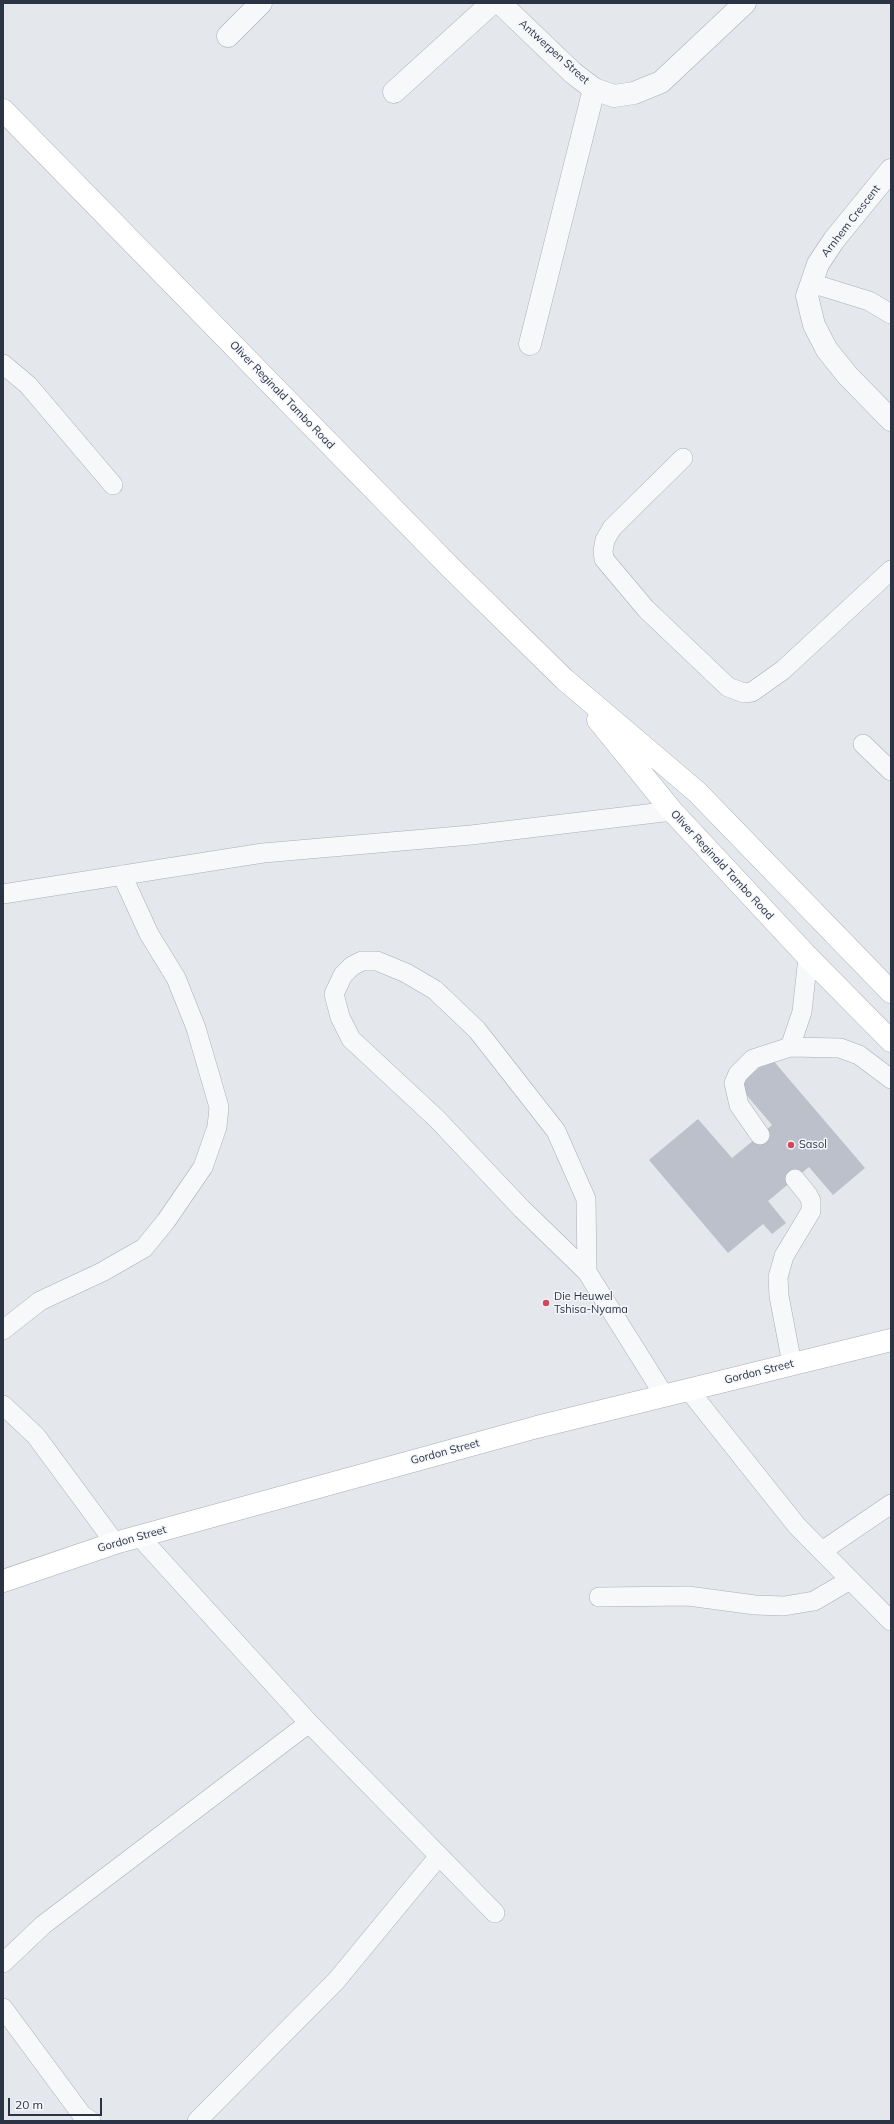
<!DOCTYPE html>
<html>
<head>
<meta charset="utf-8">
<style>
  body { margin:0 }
  #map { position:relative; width:894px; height:2124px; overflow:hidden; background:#e4e7ec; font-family:Mulish,sans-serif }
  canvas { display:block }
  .frame { position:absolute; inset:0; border:4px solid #2b3445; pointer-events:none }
  .scale { position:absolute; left:8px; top:2098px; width:94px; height:18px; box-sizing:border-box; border:2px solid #2b3445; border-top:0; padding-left:5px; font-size:12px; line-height:14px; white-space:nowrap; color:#2b3445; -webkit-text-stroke:3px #f4f6f9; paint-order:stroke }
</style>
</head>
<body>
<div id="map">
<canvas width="894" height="2124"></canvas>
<div class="frame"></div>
<div class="scale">20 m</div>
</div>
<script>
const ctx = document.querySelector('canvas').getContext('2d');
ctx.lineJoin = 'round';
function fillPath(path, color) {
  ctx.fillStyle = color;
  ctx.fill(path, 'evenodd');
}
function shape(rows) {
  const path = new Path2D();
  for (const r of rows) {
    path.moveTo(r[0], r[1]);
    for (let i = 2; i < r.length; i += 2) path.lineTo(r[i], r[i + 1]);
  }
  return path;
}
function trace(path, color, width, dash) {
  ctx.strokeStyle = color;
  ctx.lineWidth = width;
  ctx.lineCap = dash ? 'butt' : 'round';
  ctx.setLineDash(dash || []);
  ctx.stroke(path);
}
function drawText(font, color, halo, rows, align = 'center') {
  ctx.font = font + ' Mulish,sans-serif';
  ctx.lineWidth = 3;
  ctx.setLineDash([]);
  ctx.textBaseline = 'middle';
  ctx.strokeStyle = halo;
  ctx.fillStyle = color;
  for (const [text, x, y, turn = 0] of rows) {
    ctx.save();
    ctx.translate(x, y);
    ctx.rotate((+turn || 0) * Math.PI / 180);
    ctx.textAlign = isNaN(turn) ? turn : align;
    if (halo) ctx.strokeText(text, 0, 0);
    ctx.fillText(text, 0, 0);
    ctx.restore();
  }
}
const building = shape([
  [771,1058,865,1168,833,1195,809,1167,768,1201,786,1223,772,1234,763,1224,728,1253,649,1160,698,1119,732,1158,760,1135,772,1125,738,1085]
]);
const lane = shape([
  [811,283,869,301,891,314],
  [3,364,28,385,113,485],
  [683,458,612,528,605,540,603,551,604,559,646,609,728,687,744,693,752,692,783,670,891,570],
  [863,744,891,771],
  [3,894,263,853,471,835,672,811],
  [790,1047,802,1012,808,957],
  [760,1135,739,1105,734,1083,738,1074,753,1059,790,1047,840,1048,859,1055,891,1079],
  [587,1272,586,1199,556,1131,477,1030,435,990,406,973,377,961,362,961,352,966,343,975,334,994,340,1017,351,1039,437,1119,522,1209,587,1272,664,1395],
  [3,1330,40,1301,102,1272,144,1248,166,1221,203,1167,217,1127,219,1107,196,1028,176,978,149,934,122,875],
  [792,1364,779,1296,778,1277,784,1256,811,1211,811,1201,808,1195,795,1179],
  [688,1389,797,1526,891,1621],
  [3,1405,36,1436,115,1543],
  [139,1536,309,1723,495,1913],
  [822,1551,891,1504],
  [599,1597,688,1596,755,1605,784,1606,814,1601,850,1580],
  [3,1963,43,1925,309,1723],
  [3,2008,82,2115,91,2121],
  [197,2121,336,1981,439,1856]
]);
const street = shape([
  [500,3,573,73,594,89,614,96,634,93,661,82,745,3],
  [228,36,261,3],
  [394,92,492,3],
  [891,170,834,240,818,264,807,296,814,325,827,350,848,376,891,420],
  [530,344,594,89]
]);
const secondary = shape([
  [3,110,451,568,564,679,697,792,891,992],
  [598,720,672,811,808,957,891,1041],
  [3,1581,115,1543,537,1427,891,1340]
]);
const markers = [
  [791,1145,4,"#d1495b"],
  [546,1303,4,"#d1495b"]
];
const streetNames = [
  ["Antwerpen Street",554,52,42],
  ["Arnhem Crescent",851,221,-52],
  ["Oliver Reginald Tambo Road",282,395,46],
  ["Oliver Reginald Tambo Road",722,865,47],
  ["Gordon Street",759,1372,-14],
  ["Gordon Street",445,1452,-15],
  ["Gordon Street",132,1539,-16]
];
const poiNames = [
  ["Sasol",799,1145],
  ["Die Heuwel",554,1297],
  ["Tshisa-Nyama",554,1310]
];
fillPath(building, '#bbc0ca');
trace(lane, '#a9aeb7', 20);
trace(street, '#a9aeb7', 23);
trace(secondary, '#a9aeb7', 23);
trace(lane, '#f7f8fa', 19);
trace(street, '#f7f8fa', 22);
trace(secondary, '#fff', 22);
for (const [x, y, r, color] of markers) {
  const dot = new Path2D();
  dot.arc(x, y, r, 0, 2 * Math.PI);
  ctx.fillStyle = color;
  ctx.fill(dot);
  trace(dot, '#f4f6f9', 1.5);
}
drawText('11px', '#2b3445', '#f4f6f9', streetNames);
drawText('11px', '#2b3445', '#f4f6f9', poiNames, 'left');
</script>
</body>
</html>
